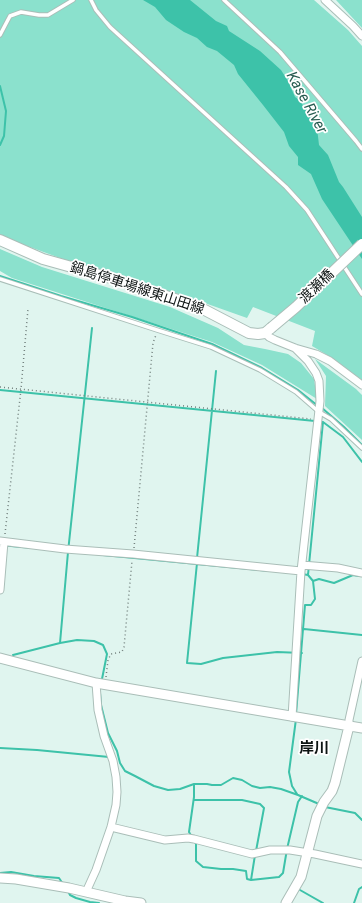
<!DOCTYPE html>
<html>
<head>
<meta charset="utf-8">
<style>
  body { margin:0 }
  canvas { display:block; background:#e0f5ef }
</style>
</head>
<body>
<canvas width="362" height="903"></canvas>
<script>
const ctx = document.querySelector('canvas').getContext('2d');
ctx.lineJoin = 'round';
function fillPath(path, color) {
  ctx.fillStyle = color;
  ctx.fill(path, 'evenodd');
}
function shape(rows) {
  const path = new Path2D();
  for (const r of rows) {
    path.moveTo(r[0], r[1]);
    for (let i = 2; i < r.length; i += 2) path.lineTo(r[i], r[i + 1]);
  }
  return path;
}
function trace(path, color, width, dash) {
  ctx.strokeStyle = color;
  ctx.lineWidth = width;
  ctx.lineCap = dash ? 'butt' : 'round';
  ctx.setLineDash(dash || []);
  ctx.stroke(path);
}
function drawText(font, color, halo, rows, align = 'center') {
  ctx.font = font + ' Roboto,"Noto Sans JP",sans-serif';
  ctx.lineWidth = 3.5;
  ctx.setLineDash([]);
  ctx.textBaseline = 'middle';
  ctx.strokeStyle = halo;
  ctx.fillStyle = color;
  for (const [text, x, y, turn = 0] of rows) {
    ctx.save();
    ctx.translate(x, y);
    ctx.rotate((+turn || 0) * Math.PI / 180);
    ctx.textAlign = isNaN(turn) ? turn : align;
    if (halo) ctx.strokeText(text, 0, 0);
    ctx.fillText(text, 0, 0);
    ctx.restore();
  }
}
const green = shape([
  [0,0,314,0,348,30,362,46,362,380,334,359,312,346,315,331,253,307,247,318,185,296,60,258,8,239,0,234],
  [336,0,362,0,362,28],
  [0,249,42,267,170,307,218,328,244,345,265,349,288,354,301,363,314,379,317,399,262,365,212,342,12,278,0,271],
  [315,359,356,389,362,395,362,440,325,406,326,376]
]);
const water = shape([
  [143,0,190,0,216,21,227,26,229,31,260,51,281,70,288,81,295,97,301,101,303,106,317,128,319,145,328,155,339,182,343,187,362,217,362,259,322,199,311,174,298,165,298,157,289,146,284,132,263,105,238,74,234,65,217,51,207,47,197,38,184,32,166,20,155,7]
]);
const stream = shape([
  [0,86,6,111,4,136,0,145],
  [0,276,61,296,132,317,212,344,262,368,298,390,318,406],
  [0,390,315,421],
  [322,408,344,427,362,445],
  [323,422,343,437,362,462],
  [0,545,33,548],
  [103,555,270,571],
  [197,558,216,371],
  [197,563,187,663,201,664,223,658,277,652,302,653],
  [302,574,308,575,313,581,319,579,334,583,353,575,359,576],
  [308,575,323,422,320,422],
  [304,629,362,635],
  [60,643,68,552,92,328],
  [13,655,60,643,77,640,94,641,103,645,107,654,102,679],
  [100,693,101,705,108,733,117,751,120,763,125,771,135,776,154,786,168,790,180,789,194,784,207,784,212,785,221,785,233,778,242,780,252,786,260,788,270,787,281,789,298,795,319,804],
  [296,714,305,605,311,605,315,599,313,581],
  [296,719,289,772,292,786,297,794],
  [0,748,37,750,109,757],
  [194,800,242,800,260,804,264,808,256,851],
  [325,807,355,813,362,820],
  [192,837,189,832,194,797,194,785],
  [195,842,196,844,196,861,203,867,221,869,233,869,246,871,247,879,251,880,279,877,283,873,287,849,298,802,302,796],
  [0,873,11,872,34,876,59,878,63,884],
  [251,880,255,855],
  [300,890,323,903],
  [68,891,70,895,76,898,90,902,99,903],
  [354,903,359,889,362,887]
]);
const path = shape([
  [0,387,311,419],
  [5,534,21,389,28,309],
  [134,548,153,343,156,335],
  [106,677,108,660,111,654,122,652,124,647,132,561]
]);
const service = shape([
  [91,0,96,10,110,27,286,187,307,210,362,294],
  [224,0,280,52,356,141,362,149],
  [0,35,10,16,21,12,39,15,48,15,73,0],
  [0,279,157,330,211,347,260,370,296,392,319,412,331,419,362,448]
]);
const minor = shape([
  [325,0,353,26,362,36],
  [265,333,269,337,275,340,295,348,316,354,330,361,362,385],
  [0,541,65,549,133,554,301,571],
  [302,565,338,568,362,573],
  [0,590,4,542],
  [292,717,301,571,320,401,319,381,316,373,308,361,295,348],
  [349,726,349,720,362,661],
  [111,827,165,840,188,838,194,839,252,854,270,850,290,850,315,854,362,864],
  [86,892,96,870,111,827,116,805,117,792,116,777,113,761,104,736,98,710,96,683]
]);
const tertiary = shape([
  [0,658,96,683,362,728],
  [0,878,16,879,69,888,125,901,141,903],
  [286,903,301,877,317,816,324,802,332,791,335,783,349,726]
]);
const secondary = shape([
  [0,240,43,259,118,280,199,307,249,333,258,334,265,333,271,328]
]);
const secondaryBridge = shape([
  [271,328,296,307,362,244]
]);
const streetNames = [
  ["渡瀬橋",317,287,-44],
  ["鍋島停車場線東山田線",137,289,18]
];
const waterNames = [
  ["Kase River",306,103,61]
];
const neighbourhoodNames = [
  ["岸川",314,749]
];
fillPath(green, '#8be1cd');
fillPath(water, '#3dc2a9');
trace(stream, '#3dc2a9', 2);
trace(service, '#aabeb8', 5.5);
trace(minor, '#aabeb8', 9);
trace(tertiary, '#aabeb8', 11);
trace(secondary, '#aabeb8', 12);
trace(path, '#73817e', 1.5, [1, 3]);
trace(service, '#fff', 3.5);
trace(minor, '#fff', 7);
trace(tertiary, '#fff', 9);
trace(secondary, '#fff', 10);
trace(secondaryBridge, '#aabeb8', 12, []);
trace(secondaryBridge, '#fff', 10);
drawText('14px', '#0d1413', '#fff', streetNames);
drawText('italic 15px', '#275c51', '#fff', waterNames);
drawText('bold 15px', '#0d1413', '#fff', neighbourhoodNames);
</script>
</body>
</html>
